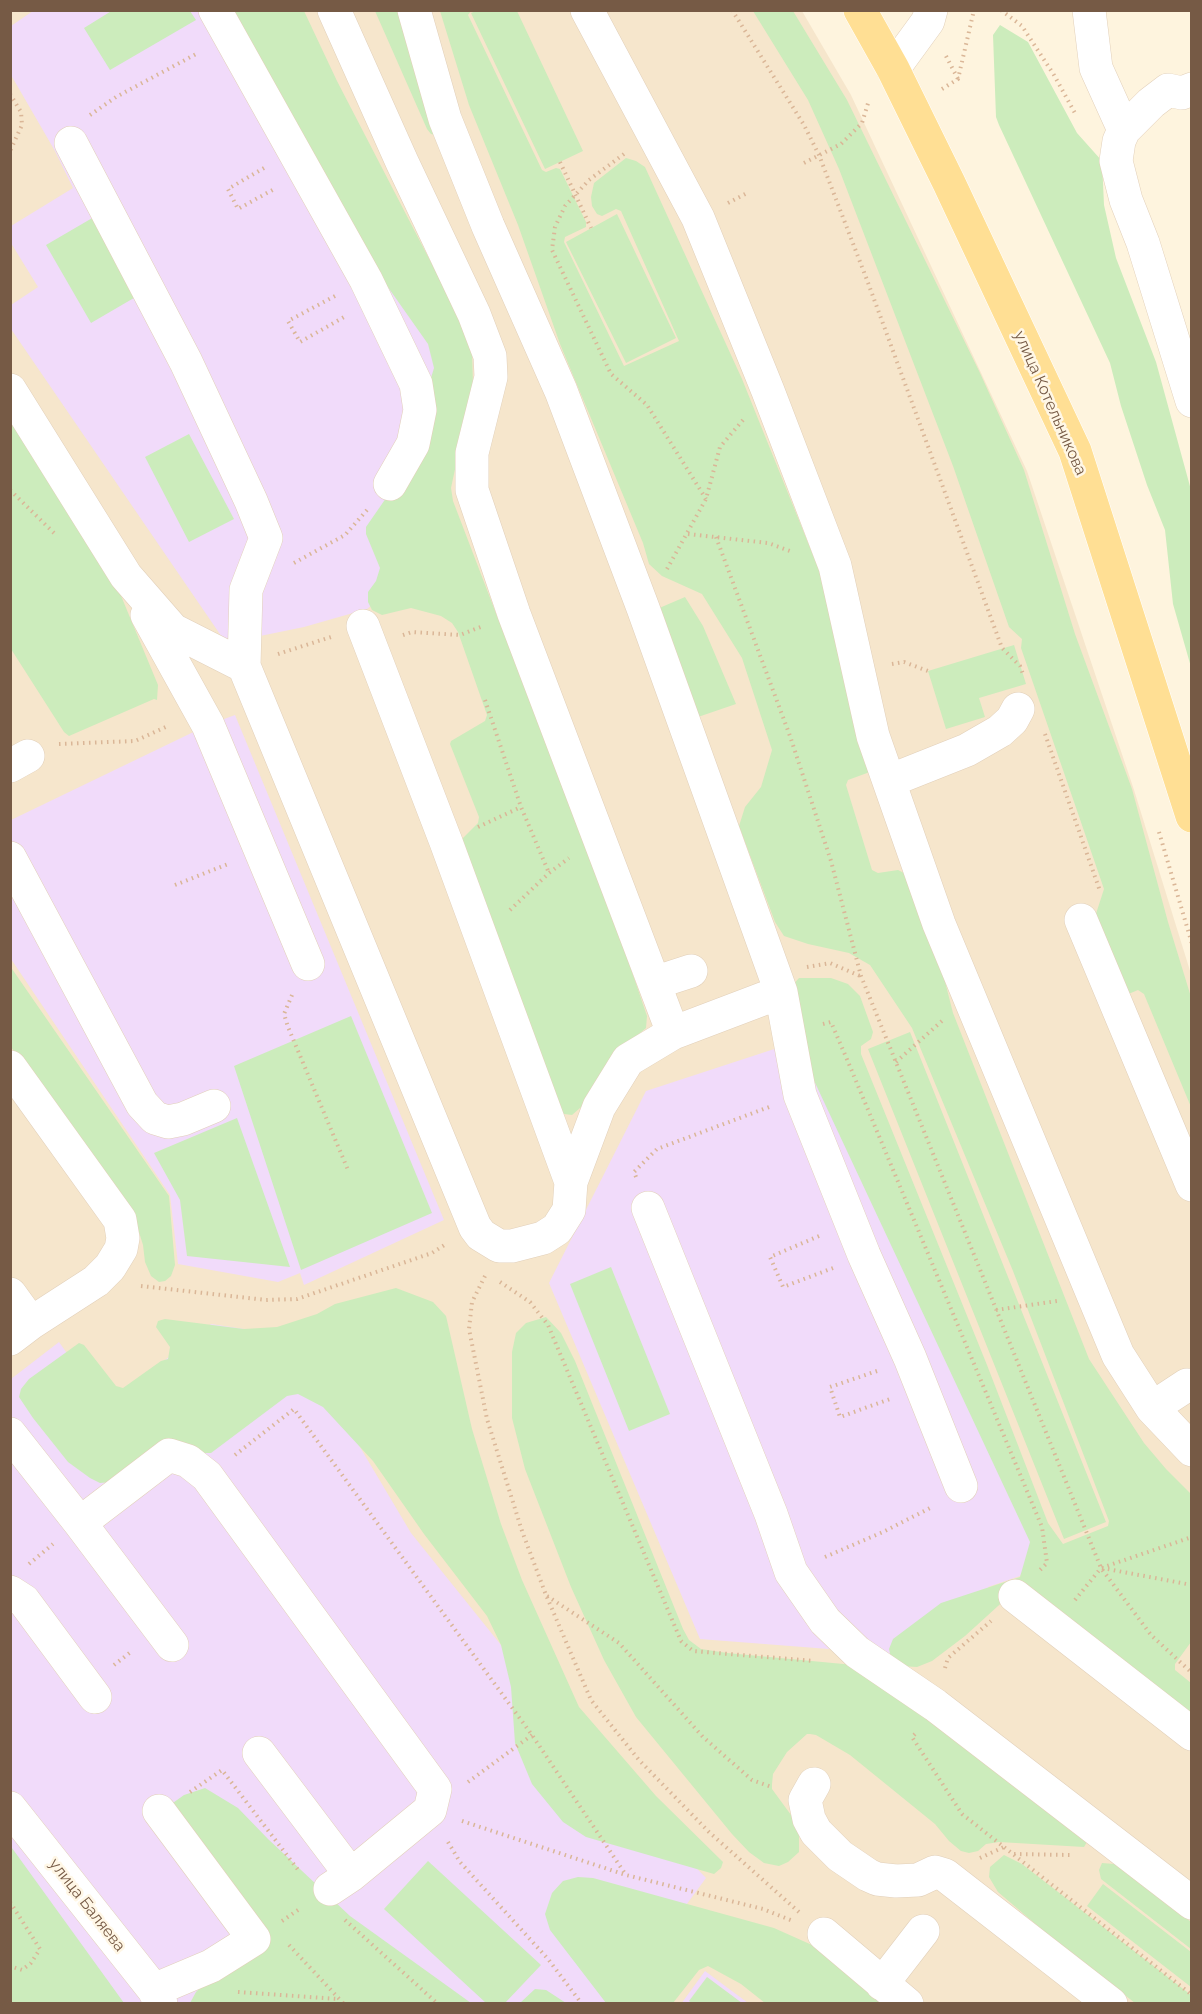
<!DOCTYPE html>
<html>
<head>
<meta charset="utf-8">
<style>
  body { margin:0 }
  #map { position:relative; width:1202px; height:2014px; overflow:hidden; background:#fef4de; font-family:Raleway,sans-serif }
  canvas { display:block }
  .frame { position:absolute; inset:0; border:12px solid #765a45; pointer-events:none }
</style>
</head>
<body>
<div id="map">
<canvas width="1202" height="2014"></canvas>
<div class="frame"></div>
</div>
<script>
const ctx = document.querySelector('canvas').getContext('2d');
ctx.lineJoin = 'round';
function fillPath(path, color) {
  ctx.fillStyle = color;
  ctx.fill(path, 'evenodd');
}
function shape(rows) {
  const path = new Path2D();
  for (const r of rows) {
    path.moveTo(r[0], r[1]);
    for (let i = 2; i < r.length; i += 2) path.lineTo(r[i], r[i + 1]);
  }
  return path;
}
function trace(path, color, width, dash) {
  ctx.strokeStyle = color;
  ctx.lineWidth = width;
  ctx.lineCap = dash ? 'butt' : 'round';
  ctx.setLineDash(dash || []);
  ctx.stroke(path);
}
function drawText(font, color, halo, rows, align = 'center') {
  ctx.font = font + ' Raleway,sans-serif';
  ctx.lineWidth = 5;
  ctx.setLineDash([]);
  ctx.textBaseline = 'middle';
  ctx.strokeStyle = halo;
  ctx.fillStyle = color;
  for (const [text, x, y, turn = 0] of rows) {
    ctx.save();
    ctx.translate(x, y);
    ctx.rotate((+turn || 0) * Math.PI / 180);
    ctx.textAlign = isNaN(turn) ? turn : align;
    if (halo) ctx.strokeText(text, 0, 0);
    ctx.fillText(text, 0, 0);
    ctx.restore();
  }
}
const residential = shape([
  [11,11,802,11,851,95,1027,471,1134,790,1191,974,1191,2003,11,2004]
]);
const education = shape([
  [33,11,303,11,454,330,404,579,367,609,304,627,226,643,11,329,11,305,38,287,11,243,11,226,73,188,55,151,11,75,11,26],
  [235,715,444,1220,304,1285,300,1273,278,1282,178,1264,170,1195,11,959,11,820,208,725],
  [814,1036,1038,1544,1020,1576,988,1587,993,1607,919,1656,700,1639,549,1283,646,1091],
  [211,1324,264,1332,348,1427,411,1533,599,1767,706,1878,614,2003,11,2004,11,1379,59,1342,105,1407],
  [705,1971,748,2003,681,2004]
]);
const green = shape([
  [113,10,190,11,196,20,110,70,84,28],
  [227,11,304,11,337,81,467,332,472,350,473,385,451,488,453,501,497,616,587,840,647,1016,646,1028,615,1054,588,1101,572,1115,564,1114,551,1097,462,839,478,823,479,817,450,744,451,741,485,721,487,715,458,632,452,623,441,616,411,608,382,615,372,610,368,602,368,592,376,581,380,568,366,534,366,527,393,488,427,391,434,368,428,344,359,246],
  [375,11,404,11,435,135,431,134,427,129],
  [440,11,471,11,468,15,542,170,546,172,556,168,560,169,586,222,586,227,565,237,564,242,624,366,679,341,621,211,616,209,602,216,597,214,592,206,591,197,594,183,626,158,636,161,645,167,742,379,819,570,878,769,848,780,846,785,872,870,878,873,898,870,908,875,935,942,953,1013,1089,1359,1144,1443,1166,1469,1191,1494,1191,1642,1175,1664,1175,1670,1191,1683,1191,1722,1009,1596,965,1636,932,1661,917,1667,900,1666,891,1658,889,1649,893,1639,941,1603,1020,1577,1030,1542,810,1072,792,986,799,978,831,978,848,984,860,996,873,1032,871,1039,861,1046,861,1054,987,1365,1048,1523,1063,1544,1108,1526,1109,1521,1013,1271,912,1028,870,965,849,953,808,944,784,936,775,922,739,826,745,807,761,787,772,750,742,658,702,594,662,576,649,564,643,543,560,344,518,225,469,105],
  [476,11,517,11,583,151,545,169,471,13],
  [753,11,793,11,847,100,980,373,1024,470,1075,634,1132,789,1168,922,1191,997,1191,1107,1144,994,1138,990,1126,995,1093,923,1104,889,1021,648,1022,639,1009,627,953,466,839,169,808,100],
  [1000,25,1028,42,1077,133,1102,161,1104,205,1116,258,1156,362,1191,490,1191,667,1173,604,1165,530,1147,485,1121,406,1110,363,999,125,996,117,993,35],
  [617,214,676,338,626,363,566,242],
  [94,217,139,295,91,323,46,245],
  [10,409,112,574,158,685,157,700,154,699,69,736,64,732,11,649],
  [189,434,234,519,189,542,145,457],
  [685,597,703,626,736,704,698,717,657,609],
  [1014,645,1026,684,979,698,985,717,946,729,928,671],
  [10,966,169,1196,175,1265,171,1276,165,1281,159,1282,151,1276,145,1262,143,1245,138,1229,11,1047],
  [351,1016,432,1213,301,1270,234,1066],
  [910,1032,1106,1522,1064,1539,868,1049],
  [237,1118,290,1267,187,1256,180,1200,154,1153],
  [611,1267,670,1414,629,1431,570,1284],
  [396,1288,433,1302,446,1316,472,1429,501,1524,522,1580,579,1707,656,1796,723,1862,721,1868,714,1874,586,1837,563,1822,532,1784,515,1743,511,1687,501,1645,487,1616,424,1534,373,1461,323,1407,298,1394,287,1396,211,1453,203,1453,111,1482,100,1483,90,1478,68,1462,33,1418,19,1397,21,1389,29,1379,79,1343,84,1345,116,1386,123,1388,161,1361,168,1359,170,1347,156,1327,158,1321,165,1319,244,1329,277,1327,317,1314,335,1304],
  [546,1317,561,1333,575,1361,683,1629,689,1640,701,1649,727,1653,854,1665,925,1713,1087,1842,1084,1847,999,1842,986,1844,978,1851,969,1853,961,1851,949,1841,935,1824,850,1755,816,1735,810,1734,807,1734,787,1752,773,1774,772,1784,772,1789,791,1815,799,1835,799,1852,788,1862,779,1866,764,1863,749,1852,732,1834,636,1717,604,1660,571,1587,525,1469,512,1418,512,1352,516,1333,526,1323],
  [205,1788,238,1808,268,1839,350,1916,471,2003,190,2003,196,1992,214,1974,255,1950,170,1805,184,1795],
  [11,1847,12,1848,124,2003,11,2003],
  [1004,1855,1022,1864,1191,1995,1191,2003,1135,2003,1059,1944,998,1892,989,1877,990,1867],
  [428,1861,541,1965,505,2003,486,2003,384,1909],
  [1102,1863,1114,1864,1125,1870,1191,1922,1191,1949,1101,1879,1099,1870],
  [578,1877,593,1878,774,1928,812,1945,884,2003,765,2003,741,1984,708,1966,699,1970,673,2003,606,2003,550,1930,545,1914,552,1893,563,1881],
  [1103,1884,1191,1952,1191,1987,1087,1906],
  [707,1977,742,2003,692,2003,689,2001],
  [535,1989,546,1990,566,2003,520,2003]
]);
const path = shape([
  [732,10,804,125,819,155,867,280,1002,648,1020,666,1023,674],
  [1001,10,1022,26,1054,75,1076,115],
  [10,11,12,10],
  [946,56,958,79],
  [942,89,958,79,974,10],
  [10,94,21,112,22,125,10,151],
  [90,115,116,97,198,53],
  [624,154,589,180,565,206,555,227,552,250,611,374,647,405,706,499],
  [560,162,591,228],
  [804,163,841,144,862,123,869,100],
  [264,168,228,189,238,209,276,188],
  [728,203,747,193],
  [335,296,288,321,300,342,346,316],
  [10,490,55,534],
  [688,534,768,543,790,551],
  [716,537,790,736,831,861,861,976,1101,1568,1151,1635,1192,1673],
  [294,563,345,535,367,510],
  [667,569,706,499,720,447,743,420],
  [403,635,412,632,460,635,483,626],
  [278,654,331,637],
  [892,664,904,662,928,671],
  [485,700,521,807,549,873],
  [1045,734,1100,891],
  [59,744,135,741,168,726],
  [478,827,521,807],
  [1159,832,1192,944],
  [175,885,228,864],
  [510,910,549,873,569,858],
  [807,967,830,963,860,976],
  [292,995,284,1014,288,1027,348,1170],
  [823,1024,831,1022,846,1057,1042,1527,1047,1563,1040,1570],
  [896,1062,942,1021],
  [636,1177,634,1172,657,1149,769,1107],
  [819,1236,770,1257,783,1287,833,1268],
  [485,1276,472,1302,469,1329,487,1419,522,1531,546,1595,591,1700,639,1760,709,1832,799,1912],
  [500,1282,530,1302,548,1325,681,1641,693,1651,814,1661],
  [141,1286,266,1300,297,1299,432,1253,446,1244],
  [996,1310,1057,1301],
  [877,1371,830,1387,840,1417,890,1399],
  [235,1455,294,1409,532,1735,626,1875],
  [825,1557,883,1532,932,1507],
  [29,1564,53,1544],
  [1102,1568,1192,1585],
  [547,1596,619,1643,703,1737,752,1780,772,1787],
  [1075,1600,1101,1568,1192,1537],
  [114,1665,132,1651],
  [945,1668,948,1658,991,1621],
  [915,1734,912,1737,962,1814,1192,1995],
  [468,1782,532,1735],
  [190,1792,222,1770,299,1871],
  [462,1821,626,1875,763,1909,793,1921],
  [448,1842,460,1862,548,1959,582,2004],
  [1014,1854,1070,1855],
  [980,1858,1004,1847],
  [10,1902,40,1949,31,1963,22,1970,10,1966],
  [345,1920,438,2004],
  [282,1921,301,1908],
  [289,1945,344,2004],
  [238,1992,338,1999]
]);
const minor = shape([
  [215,10,366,280,416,384,420,410,413,444,390,484],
  [334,10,402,162,474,314,490,356,491,377,472,453,472,490,514,614,673,1033],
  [414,10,445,119,488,226,561,391,643,608,781,992],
  [587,10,698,218,768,391,835,566,873,736,939,924,1118,1355,1152,1408,1192,1450],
  [1089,10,1096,68,1124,130],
  [893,69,928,21,931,10],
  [1192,89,1182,93,1168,90,1151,103,1124,130,1119,141,1116,161,1126,200,1143,243,1192,401],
  [71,143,186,362,251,501,266,538,246,590,244,666],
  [10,390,126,576,173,630,244,666,475,1227,481,1235,499,1246,512,1246,543,1238,557,1229,569,1210,571,1182,599,1107,628,1060,673,1033,781,992,800,1095,864,1255,910,1358,961,1486],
  [147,615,208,725,308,964],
  [363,626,446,842,571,1182],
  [10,766,28,756],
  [889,781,967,750,1000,731,1012,720,1018,709],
  [10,858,142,1104,155,1118,168,1122,183,1119,214,1106],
  [1081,920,1192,1185],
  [654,983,691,971],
  [10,1067,120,1220,123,1238,121,1249,110,1267,96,1281,31,1323,10,1339],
  [648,1208,771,1514,791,1572,825,1621,857,1652,935,1705,1192,1903],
  [10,1294,31,1323],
  [1152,1408,1187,1385],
  [10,1434,80,1523,169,1455,188,1461,207,1476,435,1789,430,1810,351,1875,330,1889],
  [80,1523,172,1645],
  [10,1592,24,1601,95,1697],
  [1015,1596,1192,1734],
  [259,1753,351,1875],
  [814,1784,805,1800,809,1819,816,1832,840,1856,868,1875,877,1879,896,1881,918,1880,935,1872,945,1875,1111,2004],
  [10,1808,154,1990,161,2004],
  [824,1934,907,2004],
  [882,1984,923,1931],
  [154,1990,211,1966,254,1939,159,1811]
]);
const major = shape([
  [860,10,893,69,949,183,1075,451,1192,816]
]);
const streetNames = [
  ["улица Котельникова",1050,403,66],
  ["улица Баляева",87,1905,52]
];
fillPath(residential, '#f6e6cc');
fillPath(education, '#f1dbfa');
fillPath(green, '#ccecbc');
trace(minor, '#e2d0ba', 34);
trace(major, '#fff', 34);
trace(path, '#dab697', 4, [1.5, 4.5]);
trace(minor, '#fff', 33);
trace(major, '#ffdf94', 33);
drawText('16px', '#765a45', '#fff7e6', streetNames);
</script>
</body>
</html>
